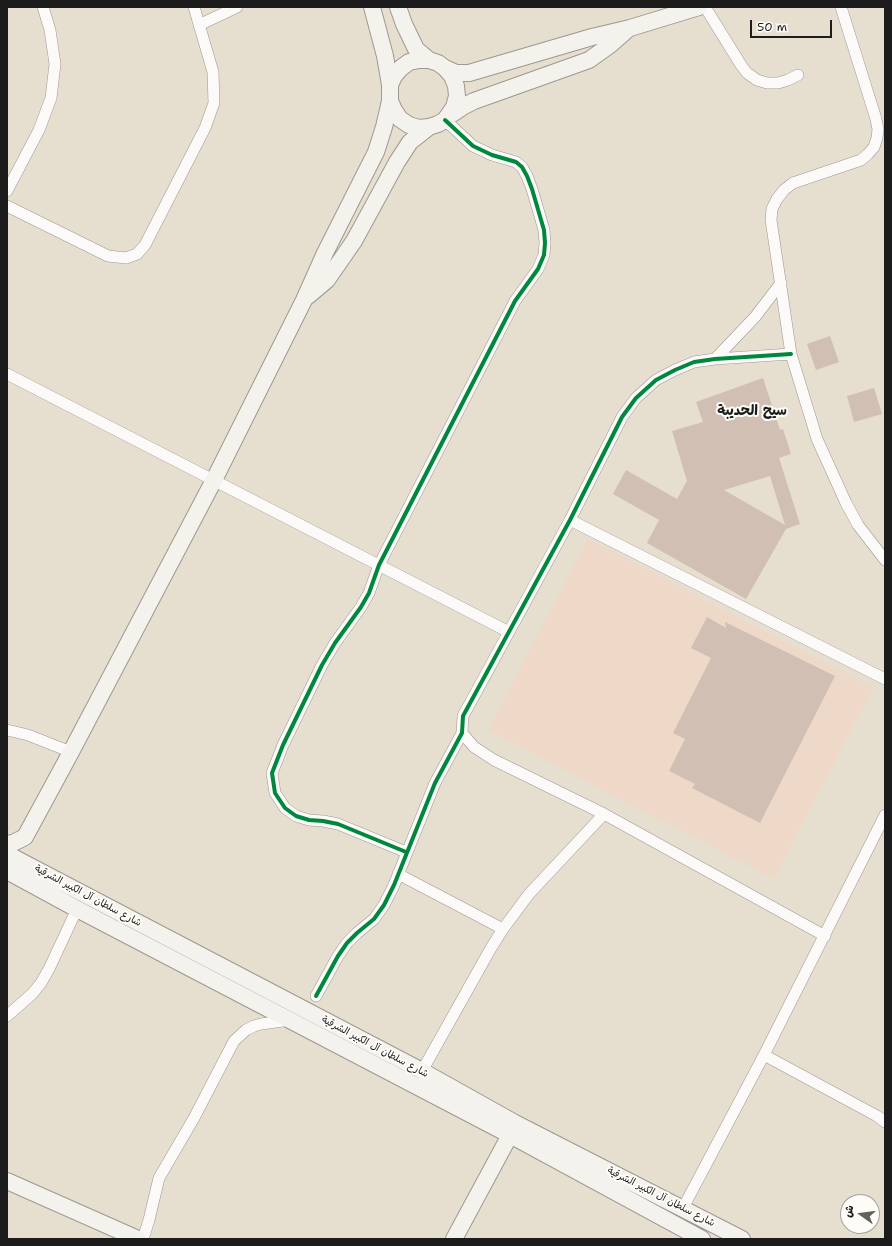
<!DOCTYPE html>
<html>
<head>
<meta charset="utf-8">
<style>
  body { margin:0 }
  #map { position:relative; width:892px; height:1246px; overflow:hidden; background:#e6decf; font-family:"Shantell Sans","Playpen Sans Arabic",sans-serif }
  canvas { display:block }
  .frame { position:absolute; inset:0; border:8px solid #1c1c1c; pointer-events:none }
  .north { position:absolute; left:840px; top:1194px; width:40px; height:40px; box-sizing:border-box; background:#fdfcf7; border:1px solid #a3a29f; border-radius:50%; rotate:284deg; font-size:11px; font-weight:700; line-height:16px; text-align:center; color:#1c1c1c }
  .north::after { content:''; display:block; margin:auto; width:14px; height:18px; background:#63605b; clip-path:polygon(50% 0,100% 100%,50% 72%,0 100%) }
  .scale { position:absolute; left:750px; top:20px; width:82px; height:18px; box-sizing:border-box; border:2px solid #1c1c1c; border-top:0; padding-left:5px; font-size:12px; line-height:14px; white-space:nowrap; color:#1c1c1c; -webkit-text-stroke:3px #fdfcf7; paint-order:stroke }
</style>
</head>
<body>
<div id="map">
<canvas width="892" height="1246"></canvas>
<div class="frame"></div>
<div class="north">ش</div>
<div class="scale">50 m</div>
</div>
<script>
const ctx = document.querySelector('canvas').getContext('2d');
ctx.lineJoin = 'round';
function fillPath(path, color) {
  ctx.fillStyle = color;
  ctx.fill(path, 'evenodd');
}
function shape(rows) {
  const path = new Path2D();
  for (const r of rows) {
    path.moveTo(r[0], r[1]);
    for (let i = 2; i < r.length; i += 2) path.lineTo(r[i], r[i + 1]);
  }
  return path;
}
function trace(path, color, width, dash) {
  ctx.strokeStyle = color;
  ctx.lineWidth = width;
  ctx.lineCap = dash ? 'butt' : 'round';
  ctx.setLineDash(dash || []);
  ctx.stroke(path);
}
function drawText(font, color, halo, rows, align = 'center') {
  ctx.font = font + ' "Shantell Sans","Playpen Sans Arabic",sans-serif';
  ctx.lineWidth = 4;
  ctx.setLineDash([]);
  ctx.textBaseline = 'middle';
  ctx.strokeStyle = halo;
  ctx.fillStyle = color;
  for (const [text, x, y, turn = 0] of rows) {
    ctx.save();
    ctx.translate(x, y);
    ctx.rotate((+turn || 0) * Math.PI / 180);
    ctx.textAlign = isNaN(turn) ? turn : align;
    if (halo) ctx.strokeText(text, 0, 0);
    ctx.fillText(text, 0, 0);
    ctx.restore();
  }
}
const built = shape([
  [588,539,873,688,774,879,488,730]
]);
const building = shape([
  [830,336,839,362,816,370,807,344],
  [763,378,780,430,783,429,791,454,779,458,800,524,786,529,746,599,647,543,659,520,613,494,626,470,677,499,687,481,672,431,703,422,696,402],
  [770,476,785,525,724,490],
  [874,388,882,414,854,422,847,396],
  [707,617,726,628,725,622,835,676,760,823,692,788,695,784,669,771,685,739,673,733,711,658,691,648]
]);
const street = shape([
  [705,7,741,65,747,73,757,80,767,83,778,83,788,80,798,75],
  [841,7,876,119,878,129,877,138,874,147,868,154,861,160,793,183,784,190,777,199,772,209,771,220,791,354,817,439,846,503,858,525,885,560],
  [199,25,237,7],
  [7,191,39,130,51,98,55,64,50,30,43,7],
  [7,206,108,256,126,258,137,254,145,245,205,128,214,103,213,72,194,7],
  [715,359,755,317,781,283],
  [7,374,509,632],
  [570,520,885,679],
  [7,730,28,735,71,752],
  [462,733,474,747,494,760,604,814,825,936],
  [406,852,338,824,323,821,309,820,296,816,285,808,275,793,272,773,283,745,322,665,335,643,361,607,369,593,379,565,515,301,538,269,544,255,545,243,544,230,532,189,527,176,522,167,516,162,492,155,473,146,445,120],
  [398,874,503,929],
  [316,996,338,956,347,943,357,933,374,919,384,905,394,885,435,783,462,733,463,716,570,520,622,417,636,398,656,380,675,370,694,362,715,359,791,354],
  [7,1016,32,994,41,983,49,969,77,909],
  [764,1055,877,1116,885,1122],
  [422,1071,491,948,503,929,529,894,604,814],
  [683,1208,764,1055,885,815],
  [143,1239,149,1220,159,1178,194,1118,234,1041,246,1030,254,1026,261,1024,290,1020]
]);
const secondary = shape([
  [372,7,385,56,390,85],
  [398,7,404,24,416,49,429,60],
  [445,68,456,73,469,73,592,37,630,28,699,7],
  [449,116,464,106,474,101,589,60,610,45,627,30],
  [308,296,327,280,354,241,397,162,410,142,429,127,438,124,445,120,454,107,457,96,456,86,452,76,445,68,438,63,429,60,419,60,409,62,401,68,394,76,390,85,390,101,394,110,400,119,409,125,419,128,429,127],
  [7,844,13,843,25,837,71,752,214,480,304,300,325,253,376,152,384,127,390,101],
  [7,854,422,1071,515,1123,742,1239],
  [7,871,77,909,510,1135,702,1239],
  [7,1181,138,1239],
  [454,1239,510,1135]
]);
const cycleway = shape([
  [406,852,338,824,323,821,309,820,296,816,285,808,275,793,272,773,283,745,322,665,335,643,361,607,369,593,379,565,515,301,538,269,544,255,545,243,544,230,532,189,527,176,522,167,516,162,492,155,473,146,445,120],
  [316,996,338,956,347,943,357,933,374,919,384,905,394,885,435,783,462,733,463,716,570,520,622,417,636,398,656,380,675,370,694,362,715,359,791,354]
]);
const streetNames = [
  ["شارع سلطان آل الكبير الشرقية",88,896,28],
  ["شارع سلطان آل الكبير الشرقية",375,1047,28],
  ["شارع سلطان آل الكبير الشرقية",661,1197,27]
];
const districtNames = [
  ["سيح الحديبة",752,411]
];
fillPath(built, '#eed8c7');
fillPath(building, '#d2bfb4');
trace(street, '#9d9890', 12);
trace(secondary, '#9d9890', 18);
trace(street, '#fbfaf8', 11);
trace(secondary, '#f4f2ed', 16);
trace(cycleway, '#00873e', 4);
drawText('10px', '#1c1c1c', '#fdfcf7', streetNames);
drawText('bold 14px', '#1c1c1c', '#fdfcf7', districtNames);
</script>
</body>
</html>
